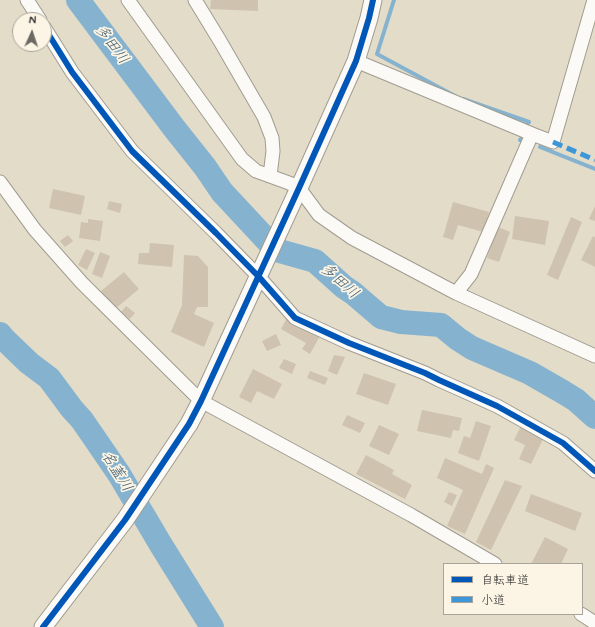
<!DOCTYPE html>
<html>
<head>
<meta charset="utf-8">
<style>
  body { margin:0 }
  #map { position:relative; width:595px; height:627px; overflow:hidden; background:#e3dcc9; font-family:Mynerve,"Klee One",sans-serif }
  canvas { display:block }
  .legend { position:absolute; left:443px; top:563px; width:140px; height:52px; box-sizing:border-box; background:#fcf5e5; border:1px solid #a8a49b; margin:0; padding:5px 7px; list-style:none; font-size:12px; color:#2b2b2b }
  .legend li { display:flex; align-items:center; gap:8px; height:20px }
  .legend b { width:20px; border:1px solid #a8a49b }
  .north { position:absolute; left:12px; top:12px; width:40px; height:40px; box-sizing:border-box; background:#fcf5e5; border:1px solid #a8a49b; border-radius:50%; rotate:3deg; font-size:11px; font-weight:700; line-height:16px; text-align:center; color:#2b2b2b }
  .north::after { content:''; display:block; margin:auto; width:14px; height:18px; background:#6b6962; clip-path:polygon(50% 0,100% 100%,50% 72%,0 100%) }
</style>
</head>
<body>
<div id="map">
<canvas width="595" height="627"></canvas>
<ul class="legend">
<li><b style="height:5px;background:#0057b8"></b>自転車道</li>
<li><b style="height:5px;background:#3c96d7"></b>小道</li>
</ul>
<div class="north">N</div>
</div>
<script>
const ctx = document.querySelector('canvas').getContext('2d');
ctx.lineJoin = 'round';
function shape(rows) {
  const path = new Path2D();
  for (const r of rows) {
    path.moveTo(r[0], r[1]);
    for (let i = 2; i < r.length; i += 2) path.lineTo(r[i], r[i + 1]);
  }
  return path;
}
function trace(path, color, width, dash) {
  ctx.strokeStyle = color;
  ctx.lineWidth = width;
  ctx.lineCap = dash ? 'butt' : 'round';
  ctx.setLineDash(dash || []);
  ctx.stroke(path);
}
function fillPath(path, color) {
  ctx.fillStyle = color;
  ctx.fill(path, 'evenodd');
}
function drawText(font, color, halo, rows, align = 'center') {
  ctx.font = font + ' Mynerve,"Klee One",sans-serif';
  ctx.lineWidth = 3.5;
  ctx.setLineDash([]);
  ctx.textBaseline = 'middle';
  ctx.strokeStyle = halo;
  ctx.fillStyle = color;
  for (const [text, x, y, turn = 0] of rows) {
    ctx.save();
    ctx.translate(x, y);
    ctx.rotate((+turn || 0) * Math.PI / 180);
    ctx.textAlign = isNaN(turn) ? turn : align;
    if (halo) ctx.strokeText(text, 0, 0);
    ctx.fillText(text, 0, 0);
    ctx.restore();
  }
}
const stream = shape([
  [394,0,377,54,455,96],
  [463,99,529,122,528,123],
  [521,139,520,140,521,140],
  [540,147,595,169]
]);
const river = shape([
  [78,0,174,128,205,167,222,192,276,250,315,261,344,287,353,293,381,317,401,322,441,325,458,339,472,348,530,373,563,392,576,400,595,417],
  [0,334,4,339,29,363,49,378,72,409,82,420,93,436,119,474,161,545,212,627]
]);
const building = shape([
  [211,0,258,0,258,11,210,9],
  [53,189,85,196,81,215,49,208],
  [109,201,122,204,120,213,107,209],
  [453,202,489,212,483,232,458,225,453,240,443,237],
  [595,206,595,221,589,219],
  [515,216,549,221,545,245,512,239],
  [571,217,582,222,558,280,547,275],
  [88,219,103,221,100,241,79,238,81,222,88,223],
  [498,227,510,232,499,262,487,258],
  [68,235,73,241,65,247,60,241],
  [593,236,595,237,595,267,581,260],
  [150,243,174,245,172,267,138,264,139,253,149,253],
  [86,249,95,253,87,270,78,265],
  [100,252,110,256,102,278,92,274],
  [184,255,198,256,208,267,208,307,197,307,194,314,214,323,204,347,171,332,182,305],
  [124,272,139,289,115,309,101,291],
  [126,306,135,313,130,319,121,312],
  [287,318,320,336,310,354,302,349,306,343,281,329],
  [276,334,281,345,267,351,262,341],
  [334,355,345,357,337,375,328,371],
  [284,359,296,364,292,374,279,368],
  [253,369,282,384,274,399,257,391,251,403,239,397],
  [310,371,328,378,325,385,307,378],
  [364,373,396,384,388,405,356,394],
  [422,410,462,418,459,431,453,430,451,438,417,431],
  [347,415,365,423,360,433,342,425],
  [476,421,491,426,479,461,458,453,464,436,470,438],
  [379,425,399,434,389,455,369,446],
  [521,426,544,437,531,464,519,459,525,445,514,440],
  [366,455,394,470,392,474,412,485,405,499,356,474],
  [445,458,482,474,486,464,494,468,465,534,447,526,463,490,437,478],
  [505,480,522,486,491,550,476,542],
  [449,492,457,495,452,506,444,502],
  [531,494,582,513,575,531,525,511],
  [545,537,568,549,561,564,531,564]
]);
const minor = shape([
  [27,0,40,20],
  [128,0,242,159,256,171,289,183,299,188,319,215,352,238,456,293,595,356],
  [195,0,220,41,264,117,272,138,273,151,270,176],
  [44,27,72,72,132,151,216,233,259,277,295,318,349,343,425,373,439,380,497,406,563,443,595,471],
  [356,61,532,134],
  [0,182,35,230,82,283,201,401,411,515,495,564],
  [456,293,471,274,532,134,553,142,594,0],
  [581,614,595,623]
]);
const tertiary = shape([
  [43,627,125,520,189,424,201,401,299,188,356,61,369,18,373,0]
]);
const quiet = shape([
  [553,142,595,160]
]);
const cycleway = shape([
  [44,27,72,72,132,151,216,233,259,277,295,318,349,343,425,373,439,380,497,406,563,443,595,471],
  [43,627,125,520,189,424,201,401,299,188,356,61,369,18,373,0]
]);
const waterNames = [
  ["多田川",111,45,53],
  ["多田川",339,282,41],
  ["名蓋川",116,472,58]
];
trace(stream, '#85b3cf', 4);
trace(river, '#85b3cf', 24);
fillPath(building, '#cfc2af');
trace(minor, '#a09c91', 15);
trace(tertiary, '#a09c91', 19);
trace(minor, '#fbfaf7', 13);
trace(tertiary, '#fbfaf7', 17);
trace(quiet, '#3c96d7', 5, [10, 5]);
trace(cycleway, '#0057b8', 6);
drawText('italic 15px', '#3f5b6e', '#fcf5e5', waterNames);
</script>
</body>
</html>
